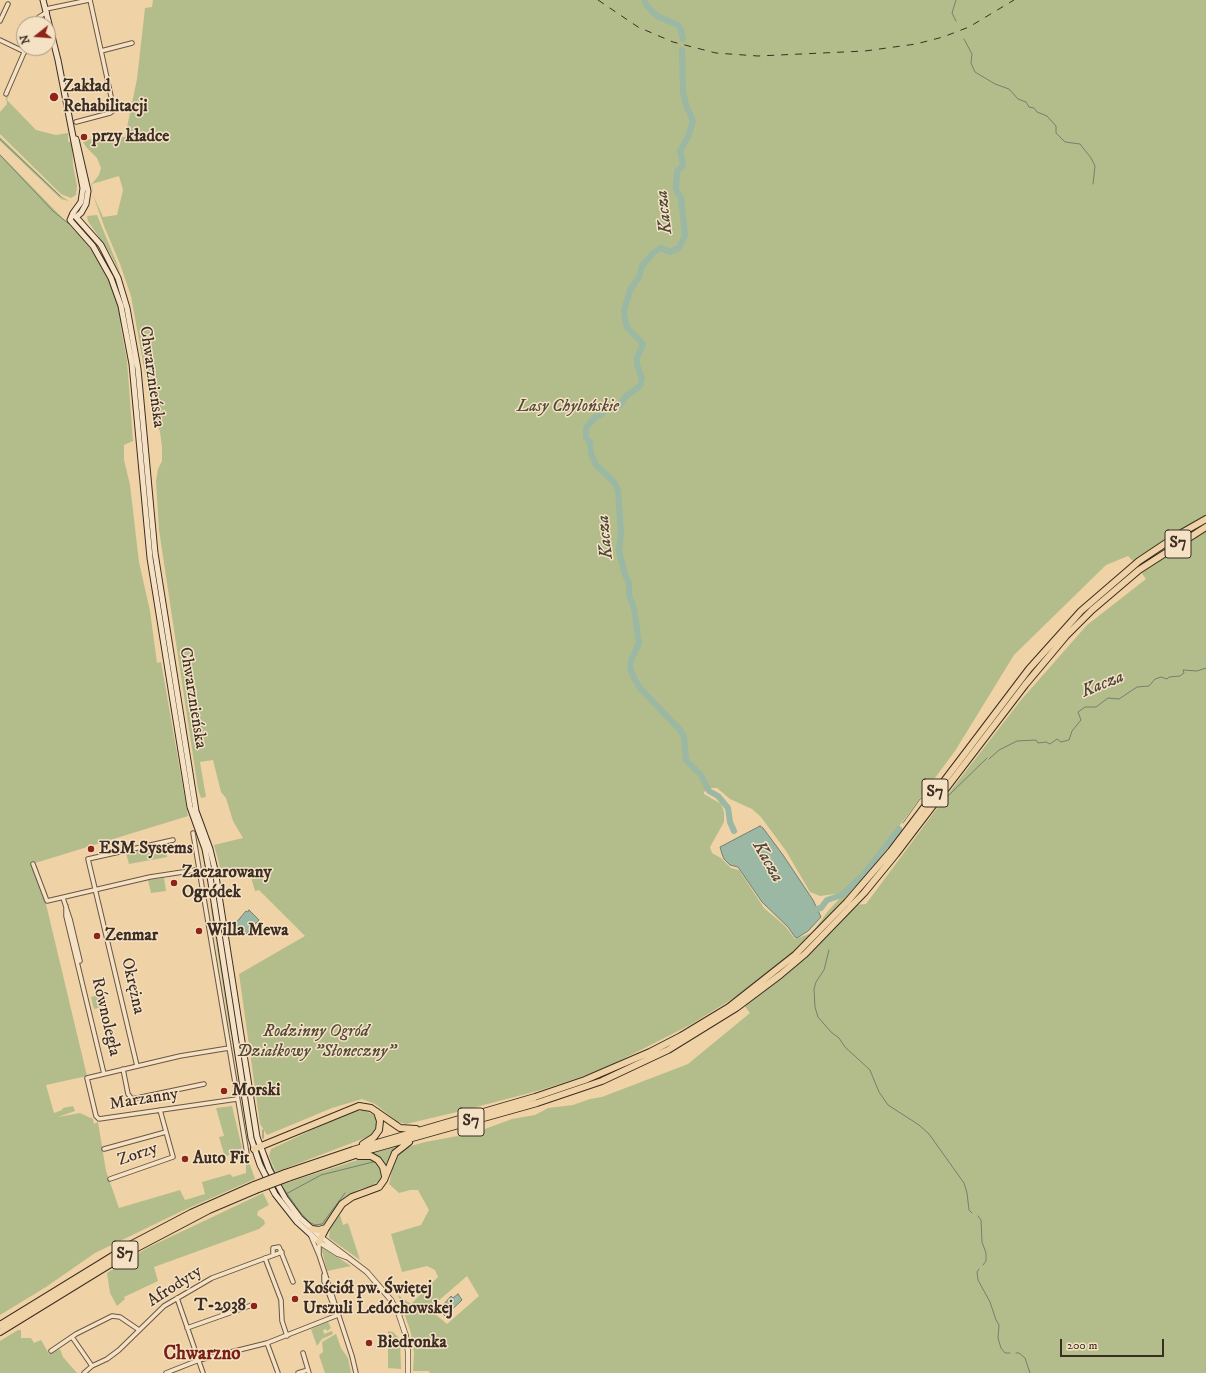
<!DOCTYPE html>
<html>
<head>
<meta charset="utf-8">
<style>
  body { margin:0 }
  #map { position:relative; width:1206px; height:1373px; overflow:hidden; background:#efd2a6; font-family:"IM FELL DW Pica",serif }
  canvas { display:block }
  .north { position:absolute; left:16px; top:16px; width:40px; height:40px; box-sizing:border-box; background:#f5e2c5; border:1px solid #ab9a85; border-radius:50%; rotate:253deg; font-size:11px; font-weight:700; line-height:16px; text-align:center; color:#3c2d24 }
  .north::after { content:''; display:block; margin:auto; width:14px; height:18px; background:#8f2418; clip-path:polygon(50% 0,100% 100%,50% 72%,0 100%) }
  .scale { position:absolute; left:1060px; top:1339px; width:104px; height:18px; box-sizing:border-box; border:2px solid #3c2d24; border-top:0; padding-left:5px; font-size:12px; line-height:14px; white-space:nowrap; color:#3c2d24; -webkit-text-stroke:3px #f5e2c5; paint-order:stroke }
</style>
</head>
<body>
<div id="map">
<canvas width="1206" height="1373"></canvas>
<div class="north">N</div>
<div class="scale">200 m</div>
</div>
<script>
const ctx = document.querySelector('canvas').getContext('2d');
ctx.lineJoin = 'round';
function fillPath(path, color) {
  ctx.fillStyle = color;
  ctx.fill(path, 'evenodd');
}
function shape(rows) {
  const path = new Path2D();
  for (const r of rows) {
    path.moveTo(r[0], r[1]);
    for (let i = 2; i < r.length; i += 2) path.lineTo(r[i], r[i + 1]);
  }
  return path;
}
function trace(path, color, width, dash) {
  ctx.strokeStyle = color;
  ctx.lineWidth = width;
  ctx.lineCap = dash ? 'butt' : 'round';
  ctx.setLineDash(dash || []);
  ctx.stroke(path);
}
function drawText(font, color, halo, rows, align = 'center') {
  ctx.font = font + ' "IM FELL DW Pica",serif';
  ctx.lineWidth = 3;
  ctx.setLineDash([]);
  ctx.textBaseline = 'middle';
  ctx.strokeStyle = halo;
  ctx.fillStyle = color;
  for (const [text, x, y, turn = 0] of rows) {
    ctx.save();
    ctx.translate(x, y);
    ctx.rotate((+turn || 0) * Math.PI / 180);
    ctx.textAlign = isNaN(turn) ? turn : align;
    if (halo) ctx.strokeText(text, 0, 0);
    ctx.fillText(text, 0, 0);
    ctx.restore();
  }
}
const green = shape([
  [153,0,1206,0,1206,515,1163,541,1134,562,1128,556,1106,565,1014,655,955,751,840,906,866,904,938,807,1021,700,1087,625,1146,579,1141,572,1206,531,1206,1373,430,1373,429,1371,413,1371,414,1353,411,1333,398,1295,411,1304,438,1277,435,1270,427,1266,402,1272,391,1234,421,1225,429,1210,418,1190,410,1190,399,1193,389,1184,394,1162,399,1151,404,1148,425,1142,474,1133,512,1119,535,1115,548,1108,573,1105,590,1099,602,1097,688,1064,750,1013,737,996,690,1025,613,1064,581,1077,541,1090,457,1112,406,1124,398,1122,375,1104,362,1099,332,1108,267,1135,260,1124,239,974,305,936,259,890,255,891,248,867,222,874,214,845,243,838,233,821,226,798,221,792,213,760,200,762,206,797,201,798,198,789,159,530,156,481,158,469,162,461,162,447,160,432,151,406,131,296,120,264,104,226,93,195,103,217,117,215,123,190,119,176,92,184,93,192,91,183,92,184,99,175,101,168,97,158,86,147,82,140,125,137,137,79,145,8,152,7],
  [711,788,717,788,730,799,752,809,761,817,786,851,810,892,820,896,842,893,843,895,828,911,812,933,795,939,785,926,764,908,739,870,731,868,721,858,712,853,710,847,724,822,724,812,721,804,704,794,704,792],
  [467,1276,479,1296,447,1324,429,1309],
  [9,91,10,92,7,100,36,130,56,135,68,133,68,142,71,141,72,144,73,165,77,186,76,195,71,198,61,194,0,134,0,112,7,104,6,98],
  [0,137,60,195,69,201,61,199,0,141],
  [0,154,86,242,105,271,117,303,124,332,120,323,127,361,133,441,124,445,124,460,130,485,139,562,150,611,157,663,161,662,188,816,32,864,45,900,87,1076,46,1085,54,1113,62,1110,63,1108,73,1106,75,1111,58,1117,80,1113,93,1119,94,1124,98,1122,106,1171,119,1208,180,1190,185,1200,205,1194,202,1182,230,1174,233,1177,246,1173,246,1160,248,1159,255,1179,182,1211,95,1253,46,1287,0,1315],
  [97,215,116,261,122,279,111,255,88,221,87,216],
  [165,846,167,857,129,864,126,853],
  [164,878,166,891,151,893,148,880],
  [210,903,214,915,219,941,231,1032,230,1032],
  [104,994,107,1006,94,1009,91,997],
  [232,1106,242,1148,225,1157,219,1137,224,1136,216,1108],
  [364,1110,374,1115,377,1122,374,1131,370,1136,276,1172,269,1156,271,1149,329,1122,355,1111],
  [396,1146,391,1154,386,1169,382,1161,371,1153],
  [367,1157,376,1160,383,1172,380,1180,372,1186,360,1189,345,1197,323,1225,315,1225,308,1221,294,1206,280,1185],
  [263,1193,269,1205,258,1211,257,1215,264,1220,265,1224,259,1229,154,1267,158,1281,124,1297,125,1299,117,1306,110,1293,107,1273,147,1248],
  [340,1215,343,1225,348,1223,360,1260,329,1238,330,1228],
  [321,1246,331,1253,351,1266,327,1271],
  [328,1322,331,1328,327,1331,326,1329,323,1330,324,1334,332,1331,333,1334,322,1339,317,1346,311,1329],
  [18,1330,21,1330,21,1338,31,1338,34,1343,41,1340,49,1354,60,1349,63,1357,77,1373,0,1373,0,1341],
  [388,1331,393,1332,400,1339,401,1369,388,1368],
  [336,1334,341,1348,348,1358,351,1373,325,1373,319,1355,323,1352,322,1342]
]);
const water = shape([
  [760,826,763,828,783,855,813,900,821,917,808,931,797,938,795,937,788,927,762,902,738,867,730,865,724,859,722,854,720,847,760,826],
  [249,910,259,920,246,934,235,924,246,911,248,912,249,910],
  [458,1294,462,1300,445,1316,439,1310,451,1296,453,1298,458,1294]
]);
const stream = shape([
  [956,21,952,13,956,0],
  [964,39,972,54,971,63,975,72,995,84,1009,89,1018,99,1026,102,1029,107,1034,108,1037,112,1047,116,1056,126,1056,133,1065,142,1080,144,1091,158,1095,166,1093,184],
  [0,139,60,196],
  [0,155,53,211,69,224],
  [989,759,999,750,1017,741,1036,740,1038,743,1046,742,1050,744,1057,739,1061,742,1069,740,1072,731,1081,720,1078,712,1085,707,1096,707,1108,698,1119,699,1137,687,1149,686,1155,679,1161,677,1167,679,1169,677,1180,676,1184,673,1183,670,1197,671,1206,668],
  [948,796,987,758],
  [903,823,920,799,930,793],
  [829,950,824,970,816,982,814,989,815,1007,818,1017,831,1032,839,1038,845,1047,870,1070,879,1092,888,1105,919,1125,929,1134,964,1183,967,1193,969,1210,972,1213],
  [263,1130,263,1138],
  [266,1153,275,1173],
  [283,1188,300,1212,309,1222,315,1225,322,1224,345,1193],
  [286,1194,321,1175,373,1162],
  [978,1216,981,1220,982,1242,986,1253,986,1261,983,1265],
  [979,1269,977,1272,978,1280,990,1302,996,1320,999,1325,998,1338,1001,1348,1005,1353,1010,1353],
  [1016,1353,1019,1353,1025,1358,1030,1373]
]);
const river = shape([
  [644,0,647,6,657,16,678,25,681,30,683,39],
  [634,654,639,643,638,637,634,608,629,595,629,583,625,575,619,551,621,532,618,490,614,482,596,465,591,454,590,442,586,437,586,428,595,417,601,415,606,406,620,405,626,396,640,386,642,378,637,365,637,358,643,344,627,327,625,319,624,311,630,290,639,277,642,266,654,252,661,248,670,252,679,248,685,235,681,198,676,189,677,171,682,167,683,163,680,151,688,137,693,121,686,105,683,92,682,50],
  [632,657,630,668,635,680,640,688,680,730,684,737,686,760,701,775,709,791,718,796,728,808,730,822,734,831],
  [812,910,821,908,827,900,842,895,864,874,899,829]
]);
const minor = shape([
  [46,9,89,0],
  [0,21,8,4],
  [36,24,39,17,47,12],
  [0,40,25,52],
  [101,51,132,43],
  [6,94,26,48],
  [76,122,110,113,114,110,90,0],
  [193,833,247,1154],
  [33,864,47,901,150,877,196,870,200,872,209,870],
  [63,898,70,919,80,961],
  [66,906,66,916,104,1074],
  [229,1048,180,1056,87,1078,96,1116,99,1119,237,1099],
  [137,1066,88,859,173,840],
  [123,1069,128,1094,132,1099,204,1084],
  [104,1149,166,1132],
  [110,1179,173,1157,160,1110],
  [310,1234,319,1255,352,1356,356,1373],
  [319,1242,319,1254],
  [273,1255,273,1248,279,1247,293,1282],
  [265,1258,281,1300,282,1321,287,1336],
  [324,1275,324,1281,336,1312],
  [177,1298,203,1373],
  [187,1328,252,1305],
  [72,1337,92,1366],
  [267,1343,278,1373],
  [51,1351,76,1334,112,1316,120,1317,139,1330],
  [303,1353,309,1373],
  [84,1373,92,1366,107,1359,119,1350,164,1306,212,1278,282,1252],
  [166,1373,199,1360,267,1343,338,1315],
  [298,1373,308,1370]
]);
const tertiary = shape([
  [321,1237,367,1272,391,1300,399,1315,406,1336,408,1352,408,1373],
  [319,1242,338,1254,346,1257]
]);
const secondary = shape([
  [43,0,58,60,83,188,81,202,73,213,70,220,93,246,111,278,121,306,132,364,150,558,190,807,205,849,209,870,251,1138,260,1165,275,1194,297,1222,319,1242],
  [76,139,88,191,86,204,81,213,76,217,101,245,118,278,127,308,138,369,155,553,196,811,210,849,215,870,257,1137,269,1169,285,1198,300,1218,321,1237]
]);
const motorway = shape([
  [363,1144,374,1137,379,1130,380,1121,377,1112],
  [254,1149,359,1106,371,1108,400,1128,416,1129],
  [359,1156,371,1156,378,1160,383,1167,385,1176],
  [285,1173,353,1150,535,1097,585,1080,650,1052,681,1036,729,1007,795,955,847,902,891,851,1029,669,1081,611,1139,561,1178,535,1206,519],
  [288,1178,373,1149,537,1103,602,1081,668,1050,736,1008,780,975,805,954,864,893,896,854,1025,685,1066,636,1092,610,1139,570,1206,527],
  [312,1229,319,1230,326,1228],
  [319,1242,326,1228,342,1204,352,1197,379,1187,384,1180,395,1153,409,1142],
  [0,1325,132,1244,191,1213,254,1185],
  [0,1332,135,1249,209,1210,256,1190]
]);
const rail = shape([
  [598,0,638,27,673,42,716,53,758,56,865,51,916,44,943,37,969,27,1014,0]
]);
const motorwayBridge = shape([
  [254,1185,285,1173],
  [256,1190,288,1178]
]);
const markers = [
  [54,97,5,"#8f2418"],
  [84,137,4,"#8f2418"],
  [91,849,4,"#8f2418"],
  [174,883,4,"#8f2418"],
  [199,931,4,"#8f2418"],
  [97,936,4,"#8f2418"],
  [224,1091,4,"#8f2418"],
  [185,1159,4,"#8f2418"],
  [295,1299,4,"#8f2418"],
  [254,1306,4,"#8f2418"],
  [369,1343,4,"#8f2418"]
];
const shields = [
  [1178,544,26],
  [935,793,26],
  [471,1122,26],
  [125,1255,26]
];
const shieldNames = [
  ["S7",1178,544],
  ["S7",935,793],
  ["S7",471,1122],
  ["S7",125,1255]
];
const poiNames = [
  ["Zakład",63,87],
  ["Rehabilitacji",63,107],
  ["przy kładce",92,137],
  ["ESM Systems",99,849],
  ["Zaczarowany",182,873],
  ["Ogródek",182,893],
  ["Willa Mewa",207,931],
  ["Zenmar",105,936],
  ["Morski",232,1091],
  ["Auto Fit",193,1159],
  ["Kościół pw. Świętej",303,1289],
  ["Urszuli Ledóchowskej",303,1309],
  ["T-2938",246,1306,"right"],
  ["Biedronka",377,1343]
];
const streetNames = [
  ["Chwarznieńska",151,377,82],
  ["Chwarznieńska",192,698,81],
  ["Okrężna",132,986,77],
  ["Równoległa",105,1017,77],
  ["Marzanny",144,1100,-9],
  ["Zorzy",138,1155,-19],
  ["Afrodyty",175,1287,-33]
];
const parkNames = [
  ["Lasy Chylońskie",568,407],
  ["Rodzinny Ogród",316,1032],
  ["Działkowy \"Słoneczny\"",316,1052]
];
const waterNames = [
  ["Kacza",665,212,-96],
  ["Kacza",606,537,-95],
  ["Kacza",1103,685,-22],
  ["Kacza",767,862,61]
];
const quarterNames = [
  ["Chwarzno",202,1355]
];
fillPath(green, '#b3bd8b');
fillPath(water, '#9ab8a3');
trace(water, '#748070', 1);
trace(stream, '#748070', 1);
trace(river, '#9ab8a3', 6);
trace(minor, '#695644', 5.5);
trace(tertiary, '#695644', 6);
trace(secondary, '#3c2d24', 7);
trace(motorway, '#3c2d24', 8);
trace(minor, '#f5e2c5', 3.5);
trace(tertiary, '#f5e2c5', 4.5);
trace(secondary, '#f5e2c5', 5);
trace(motorway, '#efd2a6', 6);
trace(rail, '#3c2d24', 1, [7, 7]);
trace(motorwayBridge, '#3c2d24', 8, []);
trace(motorwayBridge, '#efd2a6', 6);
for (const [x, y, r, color] of markers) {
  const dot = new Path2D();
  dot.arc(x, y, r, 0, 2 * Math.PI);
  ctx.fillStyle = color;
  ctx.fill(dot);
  trace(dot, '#f5e2c5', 1.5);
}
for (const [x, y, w] of shields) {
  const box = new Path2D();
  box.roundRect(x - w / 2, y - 14, w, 28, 3);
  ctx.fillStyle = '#f5e2c5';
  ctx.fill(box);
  trace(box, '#3c2d24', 1);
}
drawText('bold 16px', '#3c2d24', null, shieldNames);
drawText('bold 17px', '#3c2d24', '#f5e2c5', poiNames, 'left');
drawText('17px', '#3c2d24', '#f5e2c5', streetNames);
drawText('italic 17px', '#544a39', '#f5e2c5', parkNames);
drawText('italic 18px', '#4f493d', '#f5e2c5', waterNames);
drawText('bold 19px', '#7a1f14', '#f5e2c5', quarterNames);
</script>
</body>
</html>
